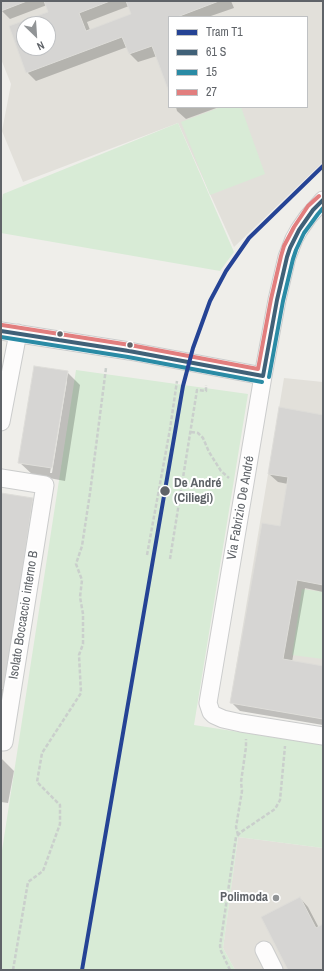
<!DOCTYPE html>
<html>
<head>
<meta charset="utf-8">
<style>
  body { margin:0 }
  #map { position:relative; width:324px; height:971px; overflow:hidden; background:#efeeea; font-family:"Archivo Narrow",sans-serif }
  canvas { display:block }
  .frame { position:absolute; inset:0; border:2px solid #5f6368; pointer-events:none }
  .legend { position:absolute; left:168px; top:16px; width:140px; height:92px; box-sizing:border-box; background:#fff; border:1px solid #bfc1c3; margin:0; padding:5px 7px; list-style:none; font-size:12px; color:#5f6368 }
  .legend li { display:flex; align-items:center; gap:8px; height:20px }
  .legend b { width:20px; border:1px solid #bfc1c3 }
  .north { position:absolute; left:16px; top:16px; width:40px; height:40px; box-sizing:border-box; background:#fff; border:1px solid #bfc1c3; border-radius:50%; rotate:155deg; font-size:11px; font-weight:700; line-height:16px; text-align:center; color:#5f6368 }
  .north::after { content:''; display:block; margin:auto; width:14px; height:18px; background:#919496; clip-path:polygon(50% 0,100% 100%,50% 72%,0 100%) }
</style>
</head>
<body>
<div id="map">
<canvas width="324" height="971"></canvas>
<div class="frame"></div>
<ul class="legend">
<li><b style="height:5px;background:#254395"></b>Tram T1</li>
<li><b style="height:5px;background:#406178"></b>61 S</li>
<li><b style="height:5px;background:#2a8ba5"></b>15</li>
<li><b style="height:5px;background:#e27e7e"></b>27</li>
</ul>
<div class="north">N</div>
</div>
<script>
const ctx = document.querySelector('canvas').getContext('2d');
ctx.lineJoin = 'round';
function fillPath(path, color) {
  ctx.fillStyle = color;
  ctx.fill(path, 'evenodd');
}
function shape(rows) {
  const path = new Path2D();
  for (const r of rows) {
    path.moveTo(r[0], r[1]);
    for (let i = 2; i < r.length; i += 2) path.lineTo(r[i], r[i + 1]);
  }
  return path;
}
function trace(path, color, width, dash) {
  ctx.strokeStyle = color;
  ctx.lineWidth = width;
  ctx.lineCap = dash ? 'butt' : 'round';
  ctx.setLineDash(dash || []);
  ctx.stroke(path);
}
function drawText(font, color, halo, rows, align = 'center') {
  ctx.font = font + ' "Archivo Narrow",sans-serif';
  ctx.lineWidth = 4;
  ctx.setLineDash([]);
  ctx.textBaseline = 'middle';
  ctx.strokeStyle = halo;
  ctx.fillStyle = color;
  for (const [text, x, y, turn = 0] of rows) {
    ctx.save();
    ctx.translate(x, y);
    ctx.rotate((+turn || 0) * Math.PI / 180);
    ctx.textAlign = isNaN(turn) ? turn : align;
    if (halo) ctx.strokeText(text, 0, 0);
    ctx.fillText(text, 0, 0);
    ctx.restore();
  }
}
const education = shape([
  [1,1,323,1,323,162,234,247,178,123,23,182,2,131,11,84,1,59],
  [169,17,307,17,307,107,169,107],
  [24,24,48,24,48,48,24,48],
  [284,378,323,382,323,718,230,703],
  [238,837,323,848,323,970,235,970,223,948]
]);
const green = shape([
  [221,107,241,107,265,174,210,195,181,122],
  [178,123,234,252,220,271,1,233,1,206,3,194],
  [76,370,248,394,194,725,323,745,323,848,238,837,223,948,235,970,1,970,1,857],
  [302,589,323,592,323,659,292,655]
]);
const shadow = shape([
  [1,1,231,1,234,8,208,17,169,17,169,89,157,56,138,62,130,54,127,47,36,81,27,72,11,27,50,13,47,5,10,19,1,10],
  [129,6,132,14,90,30,87,22],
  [24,24,48,24,48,48,24,48],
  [176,107,219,107,186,119,177,111],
  [67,372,80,385,65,481,33,475,19,462],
  [65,381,67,381,52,473,50,473],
  [323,416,323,592,305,588,292,662,323,667,323,725,240,711,231,702,281,527,288,484,278,482,269,474],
  [2,495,33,499,46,512,18,702,1,699,1,502],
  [1,758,14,771,8,803,1,802],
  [300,898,308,907,319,928,323,925,323,970,289,970]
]);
const building = shape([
  [1,1,27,1,1,11,1,1],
  [44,1,110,1,79,13,86,31,131,14,126,1,219,1,177,17,169,17,169,92,152,46,129,54,122,37,26,73,9,26,48,12,44,1],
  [24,24,48,24,48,48,24,48,24,24],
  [34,366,68,371,52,468,18,463,34,366],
  [279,407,323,415,323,585,297,580,283,659,323,666,323,719,230,703,262,523,280,526,288,477,268,474,279,407],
  [1,493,33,498,5,689,1,688,1,493],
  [300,897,316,928,323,924,323,970,288,970,261,917,300,897]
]);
const path = shape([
  [191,432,198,433,203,438,209,452,221,471,229,478],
  [147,555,170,429,177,381],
  [170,559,197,390,206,391,206,385],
  [238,835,236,827,242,791,241,782,246,747,246,739],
  [13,970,28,882,43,871,60,824,60,805,37,782,42,753,81,693,79,655,83,644,83,614,80,597,82,580,76,564,82,546,90,493,106,368],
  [230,970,221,951,220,946,236,837,241,832,275,809,280,800,285,746]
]);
const minor = shape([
  [323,200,308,217,299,230,294,239,287,257,277,300,263,376,208,703,211,712,214,715,223,719,241,723,323,736],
  [1,331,129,351,263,376],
  [1,422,18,333],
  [1,478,45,485,4,742,1,742],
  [264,950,274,970]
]);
const bus1 = shape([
  [1,331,129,351,263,376],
  [263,376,277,300,287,257,290,248,299,230,313,210,323,200]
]);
const bus2 = shape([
  [1,337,128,357,262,382],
  [269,377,283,301,293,259,296,250,304,233,318,214,323,208]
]);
const bus3 = shape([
  [2,325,130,345,258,369,271,299,281,256,284,246,294,227,308,206,319,196]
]);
const tram1 = shape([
  [82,970,183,386,193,348,210,301,226,271,249,238,323,166]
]);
const markers = [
  [60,334,3.5,"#5f6368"],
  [130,345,3.5,"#5f6368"],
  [165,491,5.5,"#5f6368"],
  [276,898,4,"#919496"]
];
const stopNames = [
  ["De André",174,484],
  ["(Ciliegi)",174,499]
];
const streetNames = [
  ["Via Fabrizio De André",241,508,-80],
  ["Isolato Boccaccio interno B",24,615,-81]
];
const poiNames = [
  ["Polimoda",268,898]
];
fillPath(education, '#e2e0da');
fillPath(green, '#d8ebd6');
fillPath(shadow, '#0003');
fillPath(building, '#d6d5d3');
trace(building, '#deddd9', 1);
trace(minor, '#cbcccc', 19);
trace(path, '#cacfcc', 2.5, [4, 2]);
trace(minor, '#fdfcfc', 17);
trace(bus1, '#406178', 4);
trace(bus2, '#2a8ba5', 4);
trace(bus3, '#e27e7e', 4);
trace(tram1, '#254395', 4);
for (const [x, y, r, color] of markers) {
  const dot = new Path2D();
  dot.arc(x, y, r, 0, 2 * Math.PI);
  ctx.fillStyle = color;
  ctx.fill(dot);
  trace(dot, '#fff', 1.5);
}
drawText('bold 13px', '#5f6368', '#fff', stopNames, 'left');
drawText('13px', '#5f6368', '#fff', streetNames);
drawText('bold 13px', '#5f6368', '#fff', poiNames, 'right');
</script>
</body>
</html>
